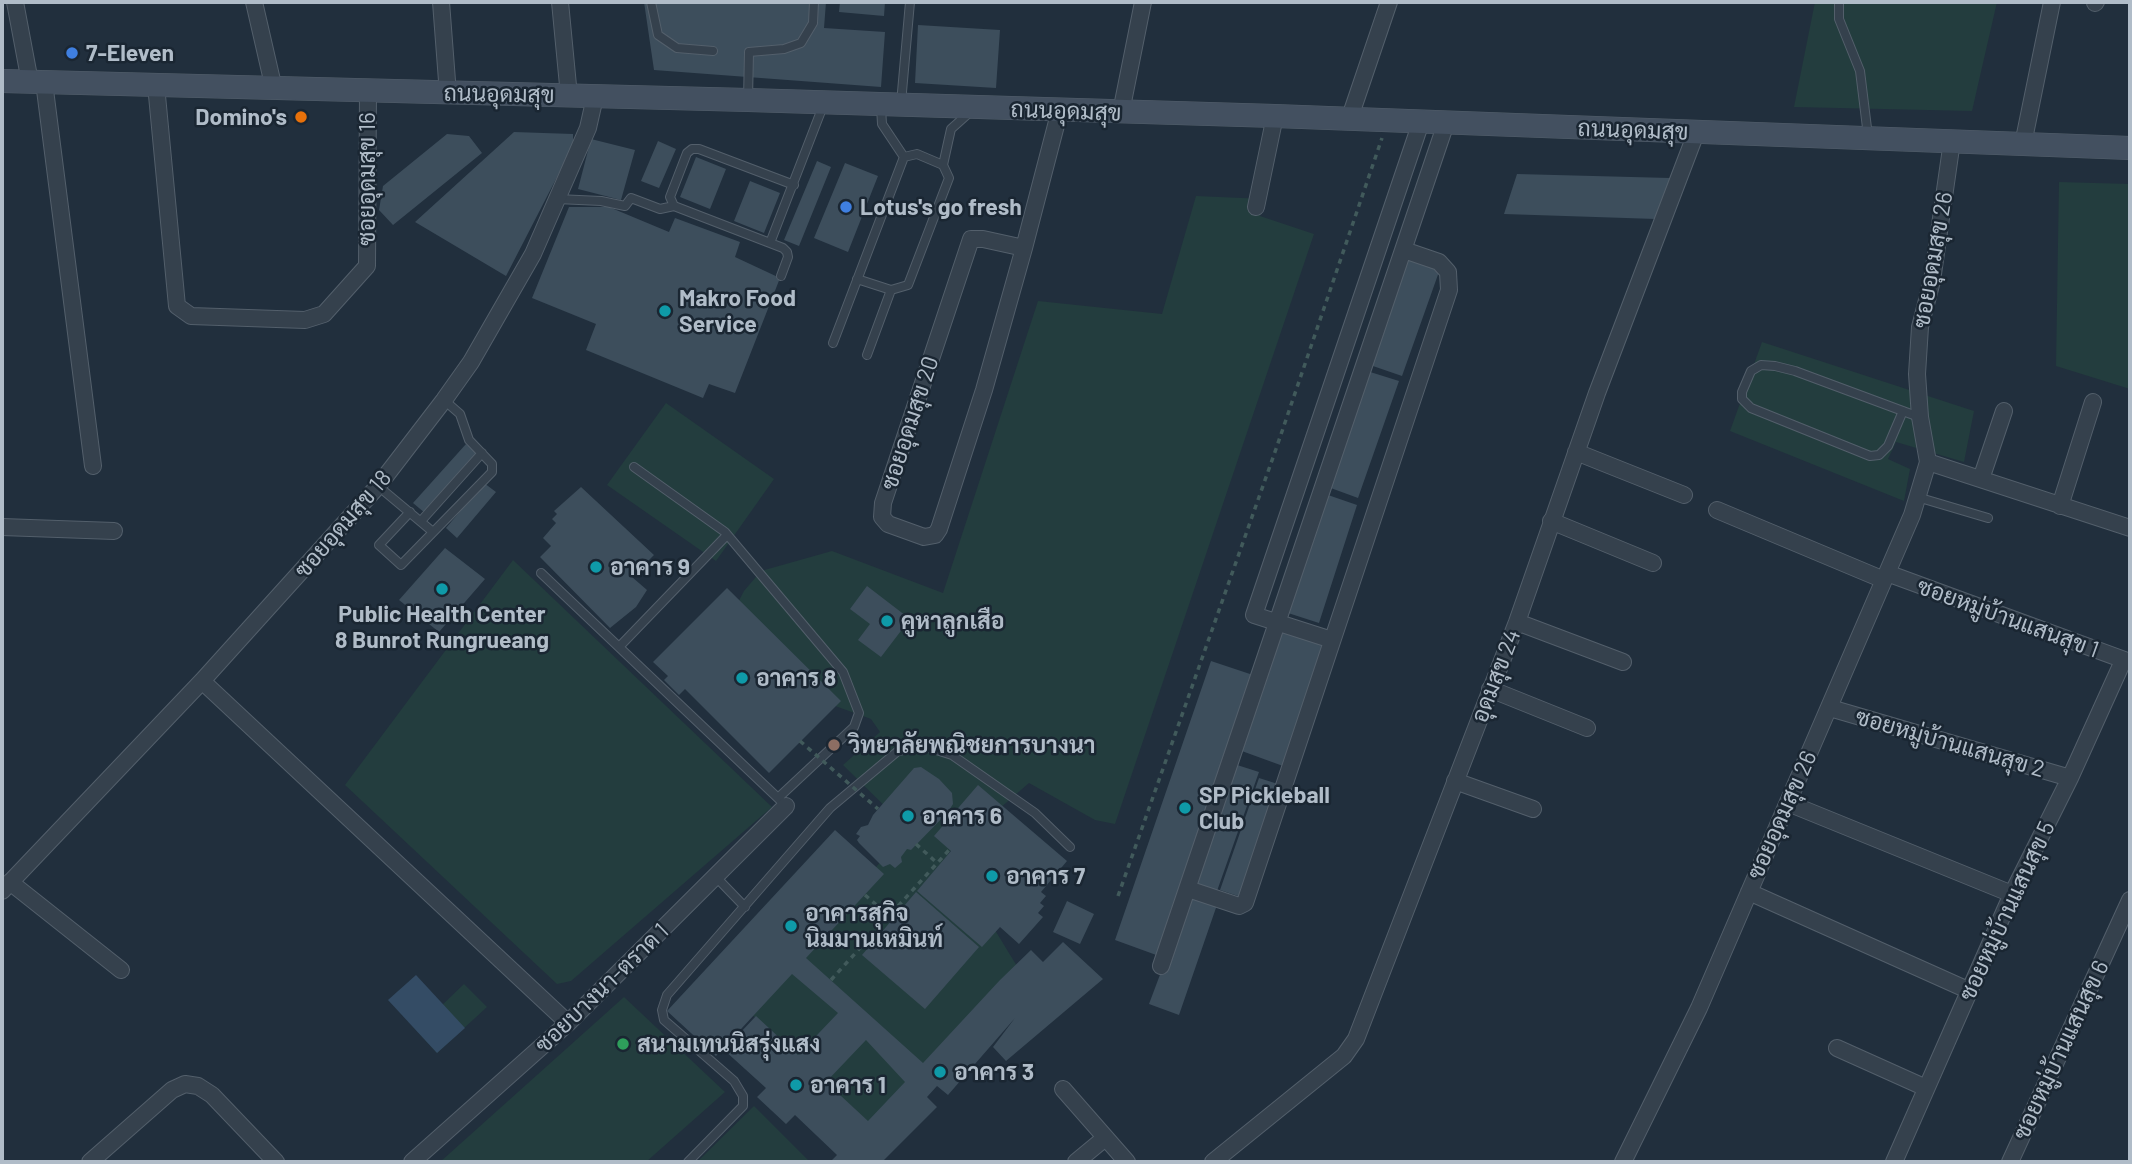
<!DOCTYPE html>
<html>
<head>
<meta charset="utf-8">
<style>
  body { margin:0 }
  #map { position:relative; width:2132px; height:1164px; overflow:hidden; background:#212f3d; font-family:Barlow,sans-serif }
  canvas { display:block }
  .frame { position:absolute; inset:0; border:4px solid #b0bcc8; pointer-events:none }
</style>
</head>
<body>
<div id="map">
<canvas width="2132" height="1164"></canvas>
<div class="frame"></div>
</div>
<script>
const ctx = document.querySelector('canvas').getContext('2d');
ctx.lineJoin = 'round';
function fillPath(path, color) {
  ctx.fillStyle = color;
  ctx.fill(path, 'evenodd');
}
function shape(rows) {
  const path = new Path2D();
  for (const r of rows) {
    path.moveTo(r[0], r[1]);
    for (let i = 2; i < r.length; i += 2) path.lineTo(r[i], r[i + 1]);
  }
  return path;
}
function trace(path, color, width, dash) {
  ctx.strokeStyle = color;
  ctx.lineWidth = width;
  ctx.lineCap = dash ? 'butt' : 'round';
  ctx.setLineDash(dash || []);
  ctx.stroke(path);
}
function drawText(font, color, halo, rows, align = 'center') {
  ctx.font = font + ' Barlow,Sarabun,sans-serif';
  ctx.lineWidth = 5;
  ctx.setLineDash([]);
  ctx.textBaseline = 'middle';
  ctx.strokeStyle = halo;
  ctx.fillStyle = color;
  for (const [text, x, y, turn = 0] of rows) {
    ctx.save();
    ctx.translate(x, y);
    ctx.rotate((+turn || 0) * Math.PI / 180);
    ctx.textAlign = isNaN(turn) ? turn : align;
    if (halo) ctx.strokeText(text, 0, 0);
    ctx.fillText(text, 0, 0);
    ctx.restore();
  }
}
const green = shape([
  [1815,2,1997,2,1972,111,1794,107],
  [2059,182,2130,184,2130,389,2056,366],
  [1196,196,1265,199,1260,216,1314,234,1115,824,1095,820,1029,783,948,853,1023,976,876,1129,748,1011,909,830,843,765,880,732,871,719,827,703,733,612,744,591,761,571,832,551,943,593,1038,301,1162,314],
  [1762,342,1974,411,1964,462,1896,442,1888,459,1910,469,1904,501,1730,431],
  [666,403,774,479,716,561,607,485],
  [513,560,772,807,571,981,557,984,345,785],
  [464,984,487,1007,437,1053,416,1030],
  [624,997,725,1092,646,1162,440,1162],
  [754,1106,810,1162,697,1162]
]);
const water = shape([
  [416,975,465,1028,437,1053,388,1000]
]);
const building = shape([
  [644,2,826,2,824,28,885,32,881,87,654,70],
  [840,2,885,2,884,16,839,12],
  [918,25,1000,30,996,88,915,83],
  [514,132,573,134,573,146,506,276,415,222],
  [447,134,469,136,482,153,393,225,379,210,383,186],
  [591,139,635,150,621,200,578,189],
  [658,141,676,149,659,188,641,181],
  [696,157,726,169,710,209,680,197],
  [817,161,831,167,799,246,784,240],
  [845,163,878,176,848,252,814,238],
  [1517,174,1670,178,1656,219,1504,214],
  [750,181,780,193,764,233,734,221],
  [569,207,609,207,669,232,675,218,740,242,735,257,780,278,735,393,709,384,703,398,586,350,596,324,532,298],
  [1407,258,1440,269,1402,376,1370,365],
  [1367,371,1399,381,1358,498,1328,487],
  [466,444,477,453,425,513,413,503],
  [484,483,496,492,457,538,446,528],
  [581,487,654,555,632,577,647,590,636,607,610,628,540,557,551,546,543,538,556,523,552,519,557,514,554,511],
  [1328,495,1357,505,1319,623,1288,613],
  [445,548,485,579,439,632,399,600],
  [867,586,910,619,881,657,858,640,870,624,850,609],
  [727,588,841,701,769,773,685,689,679,695,664,680,668,676,653,662],
  [1281,625,1325,642,1283,766,1239,750],
  [1211,661,1256,676,1159,956,1115,940],
  [1234,764,1259,772,1217,891,1193,883],
  [921,767,939,779,952,793,953,804,948,812,911,850,907,849,901,857,902,862,895,868,890,864,883,867,859,843,857,840,860,836,856,834,861,827,868,825,873,815,914,768],
  [1259,778,1281,785,1241,897,1220,890],
  [978,785,1067,861,1041,892,1046,896,1040,903,1044,906,1038,913,1043,917,1019,944,1000,927,982,947,917,891,951,851,934,836],
  [835,830,884,874,806,958,923,1063,1000,980,1031,950,1043,962,1063,942,1103,979,1006,1061,993,1047,1015,1018,948,1095,937,1086,927,1097,937,1107,882,1162,830,1162,837,1155,795,1115,786,1124,757,1097,766,1088,724,1050,756,1016,798,1055,838,1013,792,974,716,1056,667,1011],
  [866,1040,905,1082,868,1121,826,1082],
  [916,892,979,947,925,1009,862,955],
  [1191,892,1218,902,1179,1015,1149,1004],
  [1067,901,1094,914,1080,944,1053,932]
]);
const path = shape([
  [916,844,937,863],
  [865,895,889,916],
  [1118,896,1276,449,1382,138],
  [831,980,950,849]
]);
const lane = shape([
  [651,2,658,35,677,48,713,51],
  [1839,2,1839,19,1860,71,1868,136],
  [748,99,749,52,784,49,801,43,813,23,814,2],
  [901,103,910,2],
  [943,165,951,129,970,112],
  [557,199,601,201,625,206,631,198,660,209,674,206],
  [770,243,823,106],
  [781,276,788,257,787,252,783,248,674,206,670,197,687,153,692,149,699,149,794,185],
  [857,279,891,290],
  [833,343,904,157,882,124,881,107],
  [867,355,891,290,908,285,949,178,943,165,917,154,904,157],
  [1903,411,1888,446,1879,455,1870,456,1751,408,1742,399,1742,392,1751,371,1761,365,1775,366,1795,371,1919,417],
  [634,467,725,532,843,672,859,713,854,727,778,798],
  [378,486,433,532],
  [1917,497,1988,518],
  [410,512,379,545,401,565,492,472,492,464,469,440,460,414,444,400],
  [421,521,482,453],
  [541,573,780,800],
  [619,647,727,535],
  [716,877,745,907],
  [688,1162,743,1106,743,1096,734,1081,664,1020,662,1010,667,995,830,808,898,751,924,746,952,755,1035,813,1070,847]
]);
const street = shape([
  [15,2,30,82],
  [254,2,274,89],
  [441,2,448,94],
  [560,2,569,96],
  [2095,3,2096,2],
  [44,82,93,466],
  [156,85,177,306,191,316,305,320,324,314,367,266,368,91],
  [1121,112,1143,2],
  [1349,120,1389,2],
  [2023,144,2052,2],
  [1256,207,1275,116],
  [1024,248,983,239,971,239,883,503,882,517,888,524,924,537,935,535,939,529,984,390,1024,248,1060,110],
  [1576,452,1684,495],
  [1928,462,2130,528],
  [1981,479,2004,411],
  [2060,506,2093,402],
  [1717,510,1884,580],
  [1551,521,1653,563],
  [2,527,114,531],
  [1887,573,2130,662],
  [1517,622,1623,662],
  [1332,640,1254,615,1421,122],
  [202,681,568,1023],
  [1490,689,1587,728],
  [1830,708,2070,778],
  [1455,781,1533,809],
  [1788,803,2012,894],
  [10,882,121,970],
  [1188,889,1239,906,1245,903,1449,290,1448,272,1439,262,1404,250],
  [2,891,202,681,378,486,444,400,471,362,533,254,588,128,595,97],
  [1749,892,1970,991],
  [1161,966,1446,123],
  [1837,1048,1926,1088],
  [1063,1089,1127,1162],
  [90,1162,172,1090,185,1084,198,1086,212,1095,276,1162],
  [412,1162,568,1023,786,806],
  [1076,1162,1105,1138],
  [1213,1162,1344,1056,1356,1039,1517,622,1597,393,1696,133],
  [1623,1162,1699,1008,1912,515,1928,462,1920,417,1917,374,1920,327,1932,281,1952,141],
  [1894,1162,2012,894,2070,778,2123,661],
  [2010,1162,2130,900]
]);
const secondary = shape([
  [2,81,748,100,1275,116,2130,148]
]);
const pathBridge = shape([
  [800,741,878,809]
]);
const markers = [
  [72,53,7,"#3f7fe0"],
  [301,117,7,"#e8710a"],
  [846,207,7,"#3f7fe0"],
  [665,311,7,"#0f9aa8"],
  [596,567,7,"#0f9aa8"],
  [442,589,7,"#0f9aa8"],
  [887,621,7,"#0f9aa8"],
  [742,678,7,"#0f9aa8"],
  [834,745,7,"#8d6e63"],
  [1185,808,7,"#0f9aa8"],
  [908,816,7,"#0f9aa8"],
  [992,876,7,"#0f9aa8"],
  [791,926,7,"#0f9aa8"],
  [623,1044,7,"#2e9e5b"],
  [940,1072,7,"#0f9aa8"],
  [796,1085,7,"#0f9aa8"]
];
const poiNames = [
  ["7-Eleven",86,53],
  ["Domino's",287,117,"right"],
  ["Lotus's go fresh",860,207],
  ["Makro Food",679,298],
  ["Service",679,324],
  ["อาคาร 9",610,567],
  ["Public Health Center",442,614,"center"],
  ["8 Bunrot Rungrueang",442,640,"center"],
  ["คูหาลูกเสือ",901,621],
  ["อาคาร 8",756,678],
  ["วิทยาลัยพณิชยการบางนา",848,745],
  ["SP Pickleball",1199,795],
  ["Club",1199,821],
  ["อาคาร 6",922,816],
  ["อาคาร 7",1006,876],
  ["อาคารสุกิจ",805,913],
  ["นิมมานเหมินท์",805,939],
  ["สนามเทนนิสรุ่งแสง",637,1044],
  ["อาคาร 3",954,1072],
  ["อาคาร 1",810,1085]
];
const streetNames = [
  ["ถนนอุดมสุข",499,94,1],
  ["ถนนอุดมสุข",1066,111,2],
  ["ถนนอุดมสุข",1633,130,2],
  ["ซอยอุดมสุข 16",367,179,-90],
  ["ซอยอุดมสุข 26",1933,260,-80],
  ["ซอยอุดมสุข 20",910,423,-72],
  ["ซอยอุดมสุข 18",343,524,-49],
  ["ซอยหมู่บ้านแสนสุข 1",2008,618,20],
  ["อุดมสุข 24",1496,676,-69],
  ["ซอยหมู่บ้านแสนสุข 2",1950,743,16],
  ["ซอยอุดมสุข 26",1782,815,-66],
  ["ซอยหมู่บ้านแสนสุข 5",2007,911,-65],
  ["ซอยบางนา-ตราด 1",602,988,-44],
  ["ซอยหมู่บ้านแสนสุข 6",2061,1050,-65]
];
fillPath(green, '#233d3e');
fillPath(water, '#344c65');
fillPath(building, '#3d4e5c');
trace(lane, '#535f6b', 10);
trace(street, '#535f6b', 18);
trace(secondary, '#535f6b', 24);
trace(path, '#415a5b', 3.5, [5, 5]);
trace(lane, '#35414d', 8);
trace(street, '#35414d', 16);
trace(secondary, '#435060', 23);
trace(pathBridge, '#415a5b', 3.5, [5, 5]);
for (const [x, y, r, color] of markers) {
  const dot = new Path2D();
  dot.arc(x, y, r, 0, 2 * Math.PI);
  ctx.fillStyle = color;
  ctx.fill(dot);
  trace(dot, '#1a2632', 2.5);
}
drawText('bold 23px', '#b0bcc8', '#1a2632', poiNames, 'left');
drawText('23px', '#b0bcc8', '#1a2632', streetNames);
</script>
</body>
</html>
